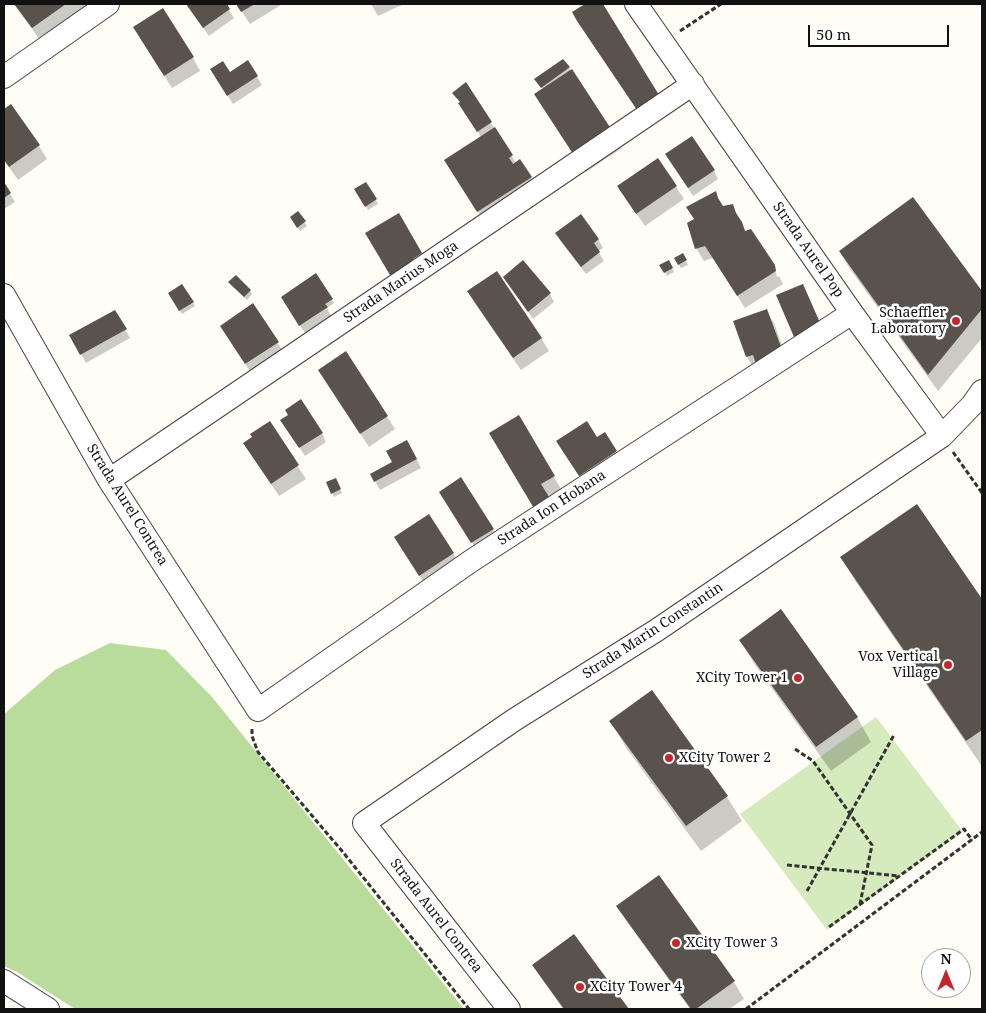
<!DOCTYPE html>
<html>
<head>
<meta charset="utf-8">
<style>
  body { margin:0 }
  #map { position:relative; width:986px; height:1013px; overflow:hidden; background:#fffdf5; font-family:"Noto Serif",serif }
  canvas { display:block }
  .frame { position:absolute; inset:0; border:5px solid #111; pointer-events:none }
  .north { position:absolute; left:921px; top:948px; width:50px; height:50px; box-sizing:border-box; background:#fff; border:1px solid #a0a0a0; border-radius:50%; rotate:0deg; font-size:14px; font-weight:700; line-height:20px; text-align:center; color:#111 }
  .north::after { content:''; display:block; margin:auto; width:18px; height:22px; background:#c4262e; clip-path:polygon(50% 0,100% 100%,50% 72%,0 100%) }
  .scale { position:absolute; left:808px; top:25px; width:141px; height:22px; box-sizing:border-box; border:2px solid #111; border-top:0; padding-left:6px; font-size:15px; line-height:18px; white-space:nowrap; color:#111; -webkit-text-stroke:4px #fff; paint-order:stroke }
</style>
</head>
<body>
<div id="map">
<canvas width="986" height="1013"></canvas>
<div class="frame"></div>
<div class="north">N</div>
<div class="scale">50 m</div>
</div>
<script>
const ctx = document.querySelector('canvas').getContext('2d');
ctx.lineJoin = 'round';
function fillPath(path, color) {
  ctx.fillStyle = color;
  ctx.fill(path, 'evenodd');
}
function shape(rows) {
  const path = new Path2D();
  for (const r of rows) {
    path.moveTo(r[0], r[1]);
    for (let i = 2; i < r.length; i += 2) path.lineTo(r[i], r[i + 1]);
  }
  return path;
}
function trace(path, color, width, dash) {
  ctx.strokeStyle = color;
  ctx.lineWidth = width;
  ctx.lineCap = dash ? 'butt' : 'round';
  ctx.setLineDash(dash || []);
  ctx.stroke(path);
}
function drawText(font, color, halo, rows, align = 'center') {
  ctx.font = font + ' "Noto Serif",serif';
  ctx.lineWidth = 5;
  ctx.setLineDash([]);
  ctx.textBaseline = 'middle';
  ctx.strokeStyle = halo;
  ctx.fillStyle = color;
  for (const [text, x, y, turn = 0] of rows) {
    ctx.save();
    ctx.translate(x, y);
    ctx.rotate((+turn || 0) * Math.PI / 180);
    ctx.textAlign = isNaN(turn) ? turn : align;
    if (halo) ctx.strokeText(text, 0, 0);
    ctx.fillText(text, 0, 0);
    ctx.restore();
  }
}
const green = shape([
  [876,717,963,832,827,930,740,814]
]);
const forest = shape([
  [110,643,166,650,212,697,464,1009,75,1009,17,972,4,966,4,714,55,670]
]);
const shadow = shape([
  [14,4,90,4,40,40],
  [186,4,225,4,234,18,209,36],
  [237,4,280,4,281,5,250,24],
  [371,4,404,4,378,16],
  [142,40,193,58,200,71,172,88],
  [248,62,262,85,233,104,216,78,230,74],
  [569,68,614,135,622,148,586,172,543,107,543,89,538,83],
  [11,106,39,146,47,159,18,180,4,160,4,111],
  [464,112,491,123,516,163,531,178,538,191,486,224,453,173,481,137],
  [658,160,684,199,645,226,626,199],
  [671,162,714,171,718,179,693,196],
  [366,183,378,204,368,210,356,189],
  [4,184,15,202,4,209],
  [715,192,723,208,732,205,746,232,774,266,777,277,779,276,783,284,745,308,713,258,704,261,696,248,695,220],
  [913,199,982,293,982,338,938,391,850,269,840,252],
  [298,212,307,226,300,231,293,221],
  [556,233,598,239,603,248,598,251,604,261,586,274,561,242],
  [683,255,688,265,681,268,675,259],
  [668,262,674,272,667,276,661,266],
  [316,275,334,303,327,308,331,316,305,333,287,306],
  [504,277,550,294,554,302,533,319],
  [230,283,250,291,252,294,247,300,232,286],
  [182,285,195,306,182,314,169,293],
  [469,292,541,338,549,351,521,370,476,305],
  [115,311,130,338,86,363,71,336],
  [766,311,774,323,790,368,765,377,754,369,747,357],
  [229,339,277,342,285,355,253,376],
  [346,353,395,429,369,447,327,383],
  [518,417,561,489,547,497,543,522],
  [269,423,306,479,279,496,252,456,253,437],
  [287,429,322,433,326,442,305,456],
  [604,434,624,465,587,488,565,454],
  [412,450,421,468,380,490,371,474,393,463],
  [337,483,342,493,334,497,332,493],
  [448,505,493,530,500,542,480,555],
  [917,506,982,601,982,765,981,765,856,582,841,557],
  [429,516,461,566,427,588,403,550],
  [740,640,857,717,871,742,831,771,755,665],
  [652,692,727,797,742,821,701,851,625,746,611,721],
  [618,906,734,982,744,999,729,1009,690,1009,628,923],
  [574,936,627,1009,563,1009,544,982,534,965]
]);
const building = shape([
  [14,4,66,4,32,28],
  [186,4,227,4,230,9,203,28],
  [236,4,255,4,241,12],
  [585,4,603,4,659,95,637,110,577,21,572,12],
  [163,8,194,57,164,76,133,27],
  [563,59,570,67,541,88,534,79],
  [248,60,258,76,227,96,210,69,223,61,230,72],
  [572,69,615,135,577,160,534,94],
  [466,82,492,122,477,132,458,103,460,102,452,93],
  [11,104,40,145,9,167,4,160,4,109],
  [495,127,513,155,509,158,513,164,520,159,532,177,477,212,444,160],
  [692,136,715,170,688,188,665,154],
  [658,158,677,186,636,214,617,186],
  [4,182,11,193,4,198],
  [366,182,377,199,365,207,354,189],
  [716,191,718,198,723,206,733,204,736,213,742,222,745,231,751,229,775,265,776,271,737,296,705,246,695,249,687,223,694,219,686,207],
  [913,197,982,291,982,309,928,375,839,251],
  [298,211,306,221,297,228,290,217],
  [399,213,422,253,413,259,415,261,390,275,365,233],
  [581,214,599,239,594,243,600,252,581,267,555,233],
  [683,253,687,260,678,265,674,258],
  [523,260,551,293,528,312,503,277],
  [669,260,673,268,664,273,659,265],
  [497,271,542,338,513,358,467,291],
  [316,273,333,299,325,304,328,307,299,326,281,297],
  [236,275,251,290,244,297,228,282],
  [182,284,194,302,179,311,168,293],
  [803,284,821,325,794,337,776,295],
  [253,303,279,342,245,364,220,326],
  [767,309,784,355,756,364,753,355,746,357,733,321],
  [115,310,127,329,80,355,69,335],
  [346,351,388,416,360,434,318,370],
  [301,399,323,433,299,448,280,420,288,415,285,410],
  [519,415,555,476,541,484,551,500,535,510,489,433],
  [270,421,299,465,271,484,243,443,252,437,250,434],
  [587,421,597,437,605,432,617,451,579,476,556,441],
  [407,440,417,459,374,482,370,474,392,462,386,451],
  [461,477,494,529,471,543,439,492],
  [336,478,341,489,331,494,326,482],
  [917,504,982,599,982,730,966,741,840,557],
  [429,514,454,553,419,576,394,537],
  [781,609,858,717,816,747,739,640],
  [652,690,728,796,686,826,609,721],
  [659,875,735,981,696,1009,691,1009,616,906],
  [574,934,629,1009,564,1009,532,965]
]);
const path = shape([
  [680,31,721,4],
  [953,452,982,493],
  [252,729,252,736,258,752,342,851,469,1009],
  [795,749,813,761,872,845,860,904],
  [787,865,899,876],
  [807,891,894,735],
  [829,927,964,829,972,840],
  [746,1009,982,832]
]);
const minor = shape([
  [636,4,852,313,942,436],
  [4,77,108,4],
  [4,295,109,480,258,710,471,561,852,313],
  [109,480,693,84],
  [4,981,48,1009],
  [509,1009,364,823,514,720,657,630,942,436,972,405,982,391]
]);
const markers = [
  [956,321,5,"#c4262e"],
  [948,665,5,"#c4262e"],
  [798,678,5,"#c4262e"],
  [669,758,5,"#c4262e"],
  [676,943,5,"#c4262e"],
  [580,987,5,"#c4262e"]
];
const streetNames = [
  ["Strada Aurel Pop",808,250,55],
  ["Strada Marius Moga",401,282,-34],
  ["Strada Aurel Contrea",127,505,58],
  ["Strada Ion Hobana",552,508,-33],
  ["Strada Marin Constantin",653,631,-33],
  ["Strada Aurel Contrea",436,916,52]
];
const poiNames = [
  ["Schaeffler",946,313],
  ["Laboratory",946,329],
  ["Vox Vertical",938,657],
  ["Village",938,673],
  ["XCity Tower 1",788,678],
  ["XCity Tower 2",679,758,"left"],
  ["XCity Tower 3",686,943,"left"],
  ["XCity Tower 4",590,987,"left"]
];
fillPath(green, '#d5ebbd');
fillPath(forest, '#b9dc9c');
fillPath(shadow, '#0003');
fillPath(building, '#5a524d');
trace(minor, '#444', 24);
trace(path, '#333', 3, [5, 2.5]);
trace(minor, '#fff', 22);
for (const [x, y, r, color] of markers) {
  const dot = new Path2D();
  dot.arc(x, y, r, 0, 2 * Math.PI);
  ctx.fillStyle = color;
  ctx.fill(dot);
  trace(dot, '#fff', 2);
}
drawText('14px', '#111', '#fff', streetNames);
drawText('14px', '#111', '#fff', poiNames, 'right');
</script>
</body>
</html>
